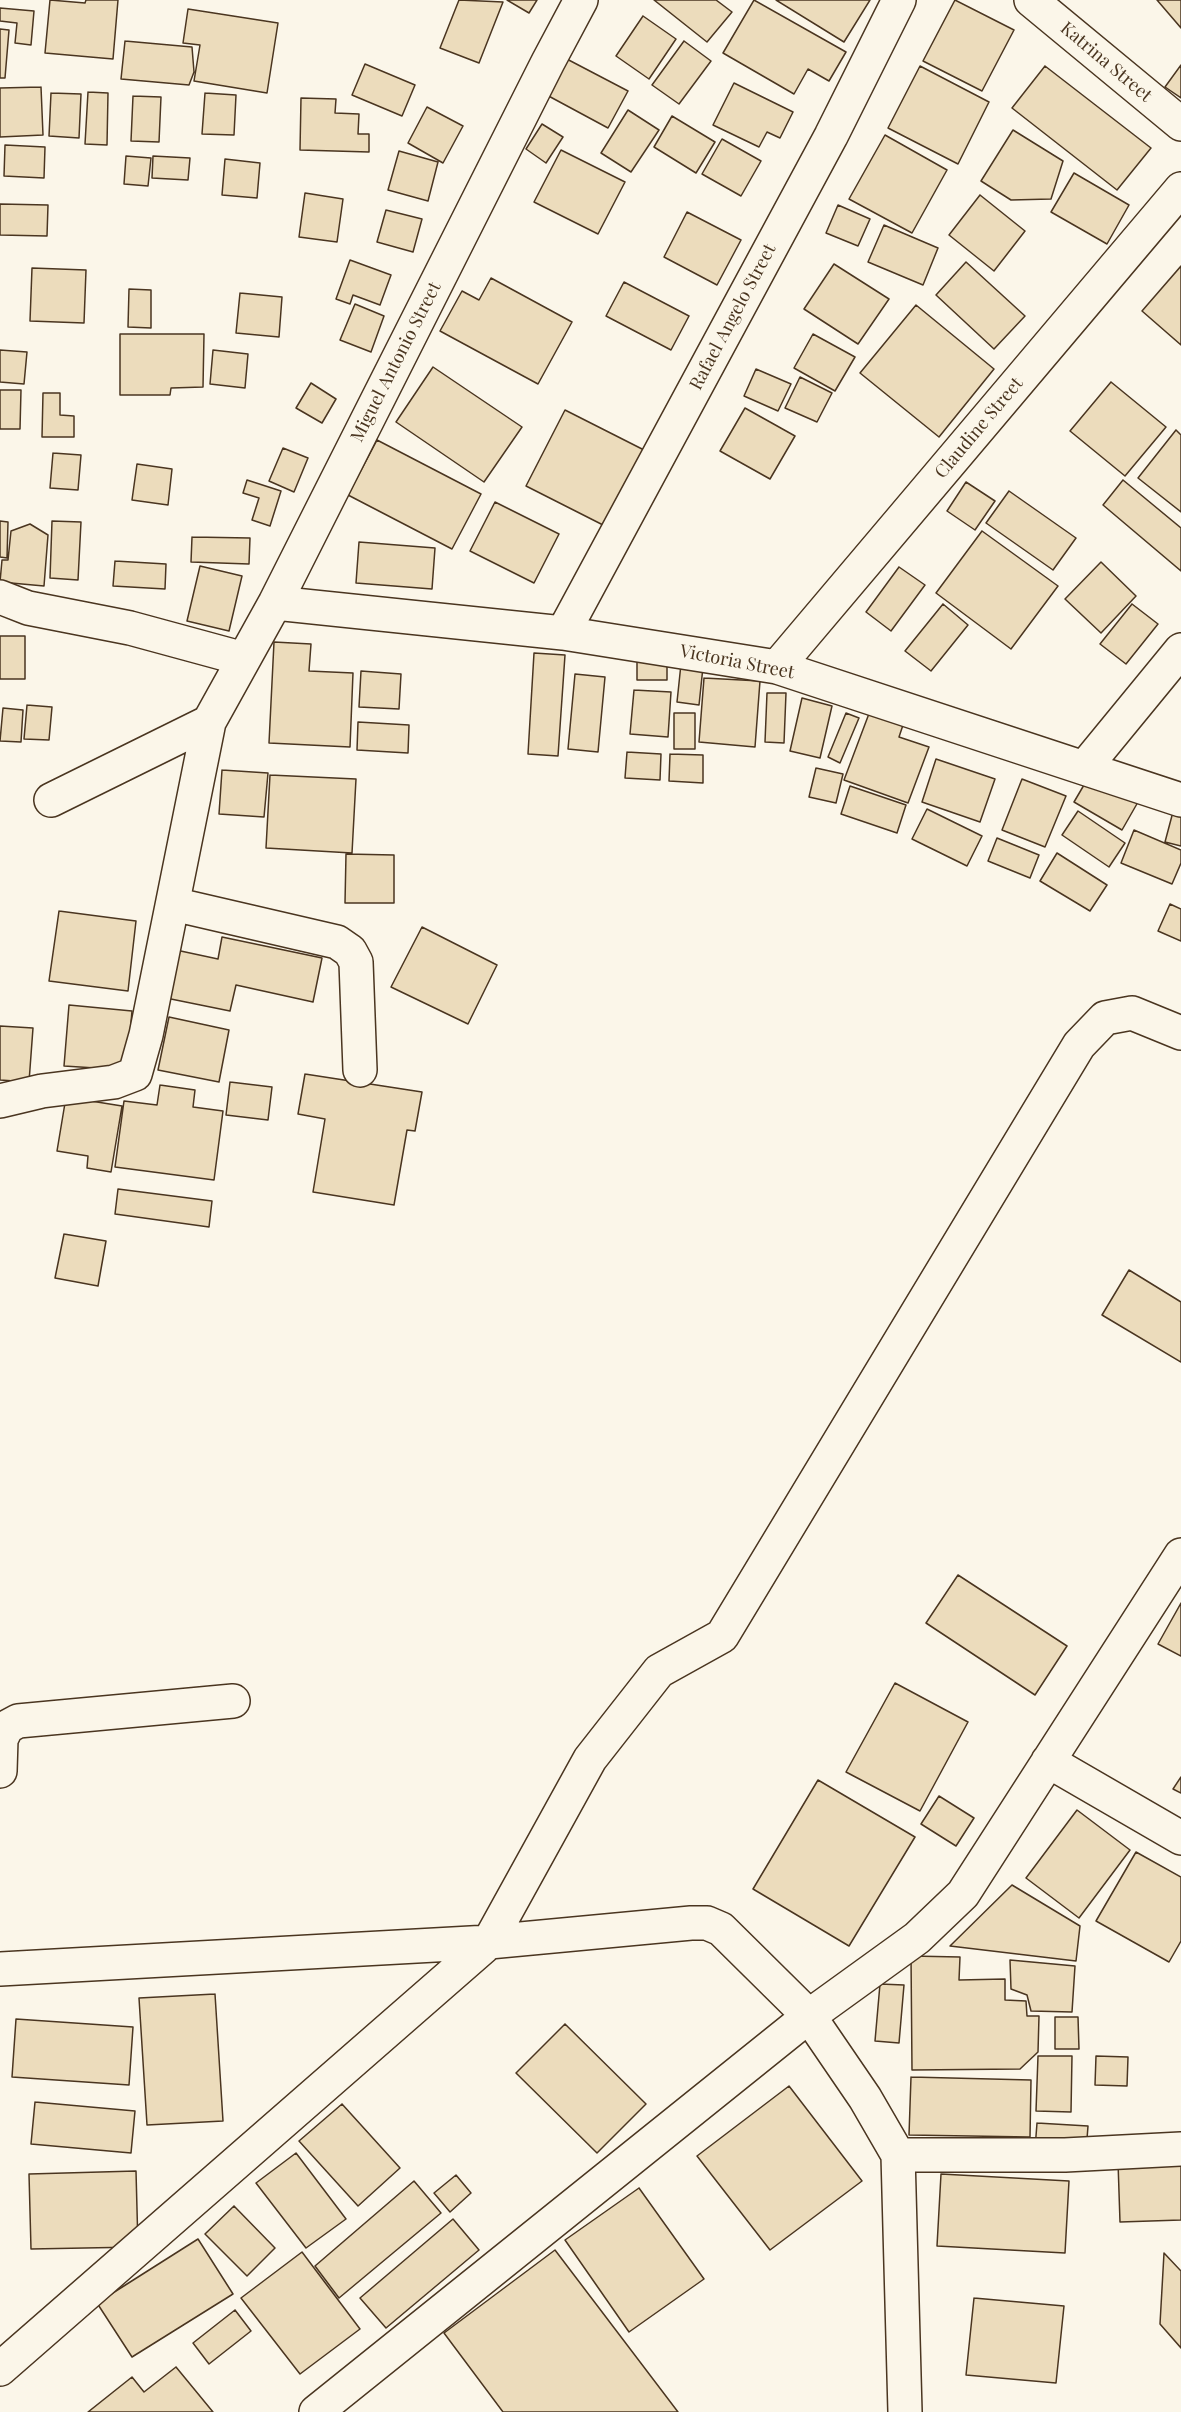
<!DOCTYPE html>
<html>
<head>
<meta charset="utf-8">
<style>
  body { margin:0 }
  canvas { display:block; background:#fbf6e9 }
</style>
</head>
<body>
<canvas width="1181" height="2412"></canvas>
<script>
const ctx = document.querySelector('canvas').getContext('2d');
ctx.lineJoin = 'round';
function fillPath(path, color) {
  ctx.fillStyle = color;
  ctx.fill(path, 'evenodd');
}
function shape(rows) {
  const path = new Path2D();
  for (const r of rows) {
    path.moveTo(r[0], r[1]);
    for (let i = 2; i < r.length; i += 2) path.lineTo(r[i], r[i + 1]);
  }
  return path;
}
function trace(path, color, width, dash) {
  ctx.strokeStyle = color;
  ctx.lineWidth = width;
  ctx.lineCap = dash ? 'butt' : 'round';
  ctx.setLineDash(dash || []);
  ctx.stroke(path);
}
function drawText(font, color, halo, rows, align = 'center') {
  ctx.font = font + ' "Playfair Display",serif';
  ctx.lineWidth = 4.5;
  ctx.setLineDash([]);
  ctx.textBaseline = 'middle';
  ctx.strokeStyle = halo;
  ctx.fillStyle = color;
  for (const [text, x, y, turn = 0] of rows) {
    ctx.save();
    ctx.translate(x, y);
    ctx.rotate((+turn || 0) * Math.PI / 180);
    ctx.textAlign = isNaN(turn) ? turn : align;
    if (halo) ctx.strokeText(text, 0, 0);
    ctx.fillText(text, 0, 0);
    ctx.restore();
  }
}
const building = shape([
  [50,0,85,3,86,0,118,0,113,59,45,53,50,0],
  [459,0,503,2,479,63,440,48,459,0],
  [507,0,537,0,529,13,507,0],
  [654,0,716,0,732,12,707,42,654,0],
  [754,0,846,52,829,81,808,69,794,94,723,53,754,0],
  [776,0,870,0,844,42,776,0],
  [955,0,1014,30,982,91,923,61,955,0],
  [1157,0,1181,0,1181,28,1157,0],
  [0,8,34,11,31,45,15,43,17,23,0,21,0,8],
  [188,9,278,23,267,93,194,81,200,45,183,43,188,9],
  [643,16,676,39,649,79,616,56,643,16],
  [0,29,9,30,5,78,0,78,0,29],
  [125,41,192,47,194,72,189,85,121,79,125,41],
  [684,41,711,61,679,104,652,85,684,41],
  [563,57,628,91,608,128,543,93,563,57],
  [365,64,415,85,402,116,352,95,365,64],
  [1181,65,1181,98,1165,87,1181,65],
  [920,66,989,102,958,164,888,128,920,66],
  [1045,66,1151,148,1117,190,1012,108,1045,66],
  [734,83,793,112,780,138,767,132,759,147,713,125,734,83],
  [41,87,43,135,0,137,0,88,41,87],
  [88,92,108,93,107,145,85,144,88,92],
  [51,93,81,94,79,138,49,136,51,93],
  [205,93,236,95,234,135,202,134,205,93],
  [133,96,161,97,159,142,131,141,133,96],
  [301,98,336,99,335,113,359,114,358,134,369,134,369,152,300,150,301,98],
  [427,107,463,126,443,163,408,143,427,107],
  [628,110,659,130,631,172,601,153,628,110],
  [672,116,715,142,696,173,654,147,672,116],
  [542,124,563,137,546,163,526,149,542,124],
  [1013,130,1063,161,1051,199,1011,200,981,181,1013,130],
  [885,135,947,170,912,233,849,199,885,135],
  [722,139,761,161,741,196,702,174,722,139],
  [5,145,45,147,44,178,4,176,5,145],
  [561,150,625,182,598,234,534,202,561,150],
  [399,151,438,162,428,201,388,190,399,151],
  [126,156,151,158,148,186,124,184,126,156],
  [153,156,190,158,188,180,152,178,153,156],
  [225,159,260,163,257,198,222,195,225,159],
  [1074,173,1129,205,1107,244,1051,212,1074,173],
  [305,193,343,199,337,242,299,237,305,193],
  [980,195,1025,231,994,271,949,235,980,195],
  [0,204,48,205,47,236,0,235,0,204],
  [838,205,870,219,858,246,826,233,838,205],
  [386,210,422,219,413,252,377,242,386,210],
  [687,212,741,240,717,285,664,257,687,212],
  [884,225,938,248,923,285,868,262,884,225],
  [350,260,391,275,380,305,353,295,350,304,336,299,350,260],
  [966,262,1025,316,994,349,936,295,966,262],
  [834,264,889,299,858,344,804,309,834,264],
  [1181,266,1181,345,1142,311,1181,266],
  [32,268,86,270,84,323,30,321,32,268],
  [491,278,572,322,538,384,440,331,462,291,479,300,491,278],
  [624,282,689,316,671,350,606,316,624,282],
  [129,289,151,290,151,328,128,327,129,289],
  [240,293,282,297,279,337,236,333,240,293],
  [355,304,384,316,371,352,340,340,355,304],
  [916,305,994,369,939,437,860,373,916,305],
  [120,334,204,334,203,387,171,388,170,395,120,395,120,334],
  [813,334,855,357,835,391,794,368,813,334],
  [0,350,27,352,24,384,0,382,0,350],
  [213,350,248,354,245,388,210,384,213,350],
  [433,367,522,427,484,482,396,422,433,367],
  [756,369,791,384,778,411,744,396,756,369],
  [800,377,832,393,817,422,785,408,800,377],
  [1111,382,1166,427,1125,476,1070,431,1111,382],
  [311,383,336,399,322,423,296,408,311,383],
  [0,390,21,390,20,429,0,429,0,390],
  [43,393,60,393,60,415,74,416,74,437,42,437,43,393],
  [745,408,795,436,770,479,720,451,745,408],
  [565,410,646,451,607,527,526,486,565,410],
  [1176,430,1181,435,1181,512,1138,478,1176,430],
  [377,440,481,494,452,549,348,495,377,440],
  [283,448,308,458,294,492,269,481,283,448],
  [53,453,81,455,78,490,50,488,53,453],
  [137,464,172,469,168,505,132,500,137,464],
  [247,480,281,491,270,526,252,520,259,498,243,493,247,480],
  [1123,480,1181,528,1181,571,1103,505,1123,480],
  [966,482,995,501,975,530,947,511,966,482],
  [1009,491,1076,538,1053,570,986,523,1009,491],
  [495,502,559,534,534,583,470,551,495,502],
  [0,521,8,522,7,558,0,557,0,521],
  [52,521,81,522,78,580,50,578,52,521],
  [30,524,48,535,44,586,0,582,2,560,8,560,11,531,30,524],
  [982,531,1058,586,1011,649,936,593,982,531],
  [192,537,250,538,249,564,191,562,192,537],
  [359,542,435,548,432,589,356,583,359,542],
  [115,561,166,564,165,589,113,586,115,561],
  [1101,562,1136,596,1101,633,1065,599,1101,562],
  [200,566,242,576,229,631,187,621,200,566],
  [899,567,925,585,891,631,866,612,899,567],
  [943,604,968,625,931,671,905,651,943,604],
  [1132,604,1158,624,1126,664,1100,644,1132,604],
  [0,636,25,636,25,679,0,679,0,636],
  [274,642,311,644,309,671,353,673,350,747,269,743,274,642],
  [534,653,565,655,558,756,528,754,534,653],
  [637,655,667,656,667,680,637,680,637,655],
  [681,664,703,667,699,705,677,702,681,664],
  [361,671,401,674,399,709,359,707,361,671],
  [575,674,605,677,598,752,568,749,575,674],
  [704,678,760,681,755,747,699,742,704,678],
  [634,690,671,692,668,737,630,734,634,690],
  [767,693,786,693,784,743,765,742,767,693],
  [802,698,832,706,820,758,790,751,802,698],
  [873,703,906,716,899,737,929,747,908,803,844,780,873,703],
  [27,705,52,707,49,740,24,739,27,705],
  [3,708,23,710,21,742,0,741,3,708],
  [674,713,695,713,695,749,674,749,674,713],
  [846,713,859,718,840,763,828,757,846,713],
  [358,722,409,725,408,753,357,750,358,722],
  [627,752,661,754,660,780,625,778,627,752],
  [670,754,703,755,703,783,669,781,670,754],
  [936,759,995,779,980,822,922,802,936,759],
  [816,768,843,774,836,803,809,797,816,768],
  [222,770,268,773,264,817,219,814,222,770],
  [1091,773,1138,802,1122,830,1074,802,1091,773],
  [270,775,356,779,352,853,266,848,270,775],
  [1022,779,1066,796,1045,847,1002,830,1022,779],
  [850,786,906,805,897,833,841,814,850,786],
  [1174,808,1181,810,1181,846,1165,842,1174,808],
  [927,809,982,836,967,866,912,839,927,809],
  [1078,811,1125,843,1109,867,1062,835,1078,811],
  [1134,830,1181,850,1181,863,1172,884,1121,863,1134,830],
  [997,838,1039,855,1030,878,988,861,997,838],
  [1057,853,1107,885,1090,911,1040,881,1057,853],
  [346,854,394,855,394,903,345,903,346,854],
  [1170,904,1181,909,1181,941,1158,931,1170,904],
  [59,911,136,921,128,991,49,981,59,911],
  [422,927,497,965,468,1024,391,987,422,927],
  [222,937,322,958,313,1002,236,985,230,1011,166,998,176,950,218,959,222,937],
  [69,1005,132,1011,127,1070,64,1066,69,1005],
  [169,1017,229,1030,219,1082,158,1070,169,1017],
  [0,1026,33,1028,29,1082,0,1080,0,1026],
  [305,1074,422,1092,415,1131,407,1130,394,1205,313,1192,325,1119,298,1114,305,1074],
  [230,1082,272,1087,268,1120,226,1115,230,1082],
  [160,1085,195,1090,193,1107,223,1111,214,1180,115,1167,124,1101,157,1105,160,1085],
  [66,1097,122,1106,111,1172,87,1168,88,1156,57,1151,66,1097],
  [118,1189,212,1201,209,1227,115,1214,118,1189],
  [64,1234,106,1241,98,1286,55,1278,64,1234],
  [1129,1270,1181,1302,1181,1362,1102,1315,1129,1270],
  [958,1575,1067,1646,1035,1695,926,1623,958,1575],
  [1181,1603,1181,1656,1158,1644,1181,1603],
  [895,1683,968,1722,920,1811,846,1772,895,1683],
  [1181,1777,1181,1793,1173,1789,1181,1777],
  [818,1780,915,1837,849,1946,753,1889,818,1780],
  [939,1796,974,1818,956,1846,921,1824,939,1796],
  [1077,1810,1130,1850,1079,1918,1026,1878,1077,1810],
  [1136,1852,1181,1877,1181,1941,1169,1962,1096,1921,1136,1852],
  [1012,1885,1080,1926,1076,1961,950,1946,1012,1885],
  [911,1956,960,1957,959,1980,1005,1979,1005,2000,1026,2001,1027,2016,1039,2016,1038,2052,1020,2069,912,2070,911,1956],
  [1010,1960,1075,1966,1072,2012,1031,2011,1027,1995,1011,1989,1010,1960],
  [880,1984,904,1985,899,2043,875,2041,880,1984],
  [215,1994,223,2121,147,2125,139,1998,215,1994],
  [1055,2017,1078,2017,1079,2049,1055,2049,1055,2017],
  [16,2019,133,2027,129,2085,12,2077,16,2019],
  [565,2024,646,2104,597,2153,516,2073,565,2024],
  [1038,2056,1072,2056,1071,2112,1036,2111,1038,2056],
  [1096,2056,1128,2057,1127,2086,1095,2085,1096,2056],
  [911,2077,1031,2080,1030,2137,909,2135,911,2077],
  [789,2086,862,2181,770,2250,697,2156,789,2086],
  [35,2102,135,2111,131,2153,31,2144,35,2102],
  [342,2104,400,2168,358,2206,299,2141,342,2104],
  [1037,2123,1088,2126,1086,2152,1035,2149,1037,2123],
  [296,2153,346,2219,306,2248,256,2183,296,2153],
  [1181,2161,1181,2220,1120,2222,1118,2162,1181,2161],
  [136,2171,138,2247,31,2249,29,2174,136,2171],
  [941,2174,1069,2181,1065,2253,937,2246,941,2174],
  [456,2175,471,2193,450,2212,434,2193,456,2175],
  [414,2181,441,2213,339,2298,315,2266,414,2181],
  [639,2188,704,2279,629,2332,565,2240,639,2188],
  [234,2206,275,2248,247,2276,205,2234,234,2206],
  [453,2219,479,2250,386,2328,360,2298,453,2219],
  [198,2239,233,2294,132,2357,97,2303,198,2239],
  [555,2250,678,2412,503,2412,444,2333,555,2250],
  [302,2252,360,2329,300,2374,241,2298,302,2252],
  [1164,2253,1181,2271,1181,2348,1160,2324,1164,2253],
  [974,2298,1064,2306,1056,2383,966,2375,974,2298],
  [235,2310,251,2331,209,2364,193,2343,235,2310],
  [176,2367,213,2412,88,2412,132,2377,144,2392,176,2367]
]);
const minor = shape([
  [1031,0,1181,124],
  [0,597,28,608,130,628,244,659],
  [275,603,563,633,777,667,1181,800],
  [563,633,831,136,899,0],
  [777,667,1181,189],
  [1085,767,1181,650],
  [51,800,209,722],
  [173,904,337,942,350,951,356,962,360,1070],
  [0,1101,42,1091,114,1082,135,1074,146,1035,209,722,275,603,548,62,581,0],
  [1048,1761,1181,1838],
  [0,1771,1,1739,7,1727,18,1721,233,1701],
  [0,1969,489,1942,691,1923,707,1923,721,1929,809,2016,865,2098,898,2155,905,2412],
  [898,2155,1065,2155,1181,2149],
  [0,2369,489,1942,590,1759,659,1671,722,1636,1079,1045,1105,1018,1132,1013,1181,1033],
  [316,2412,809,2016,917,1938,963,1894,1181,1555]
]);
const streetNames = [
  ["Katrina Street",1106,62,40],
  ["Rafael Angelo Street",733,317,-62],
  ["Miguel Antonio Street",396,362,-63],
  ["Claudine Street",979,428,-50],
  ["Victoria Street",737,662,11]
];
fillPath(building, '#ecdcbc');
trace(building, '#4a3520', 1.5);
trace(minor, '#4a3520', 36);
trace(minor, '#fbf6e9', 33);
drawText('18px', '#4a3520', '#fbf6e9', streetNames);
</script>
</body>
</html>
